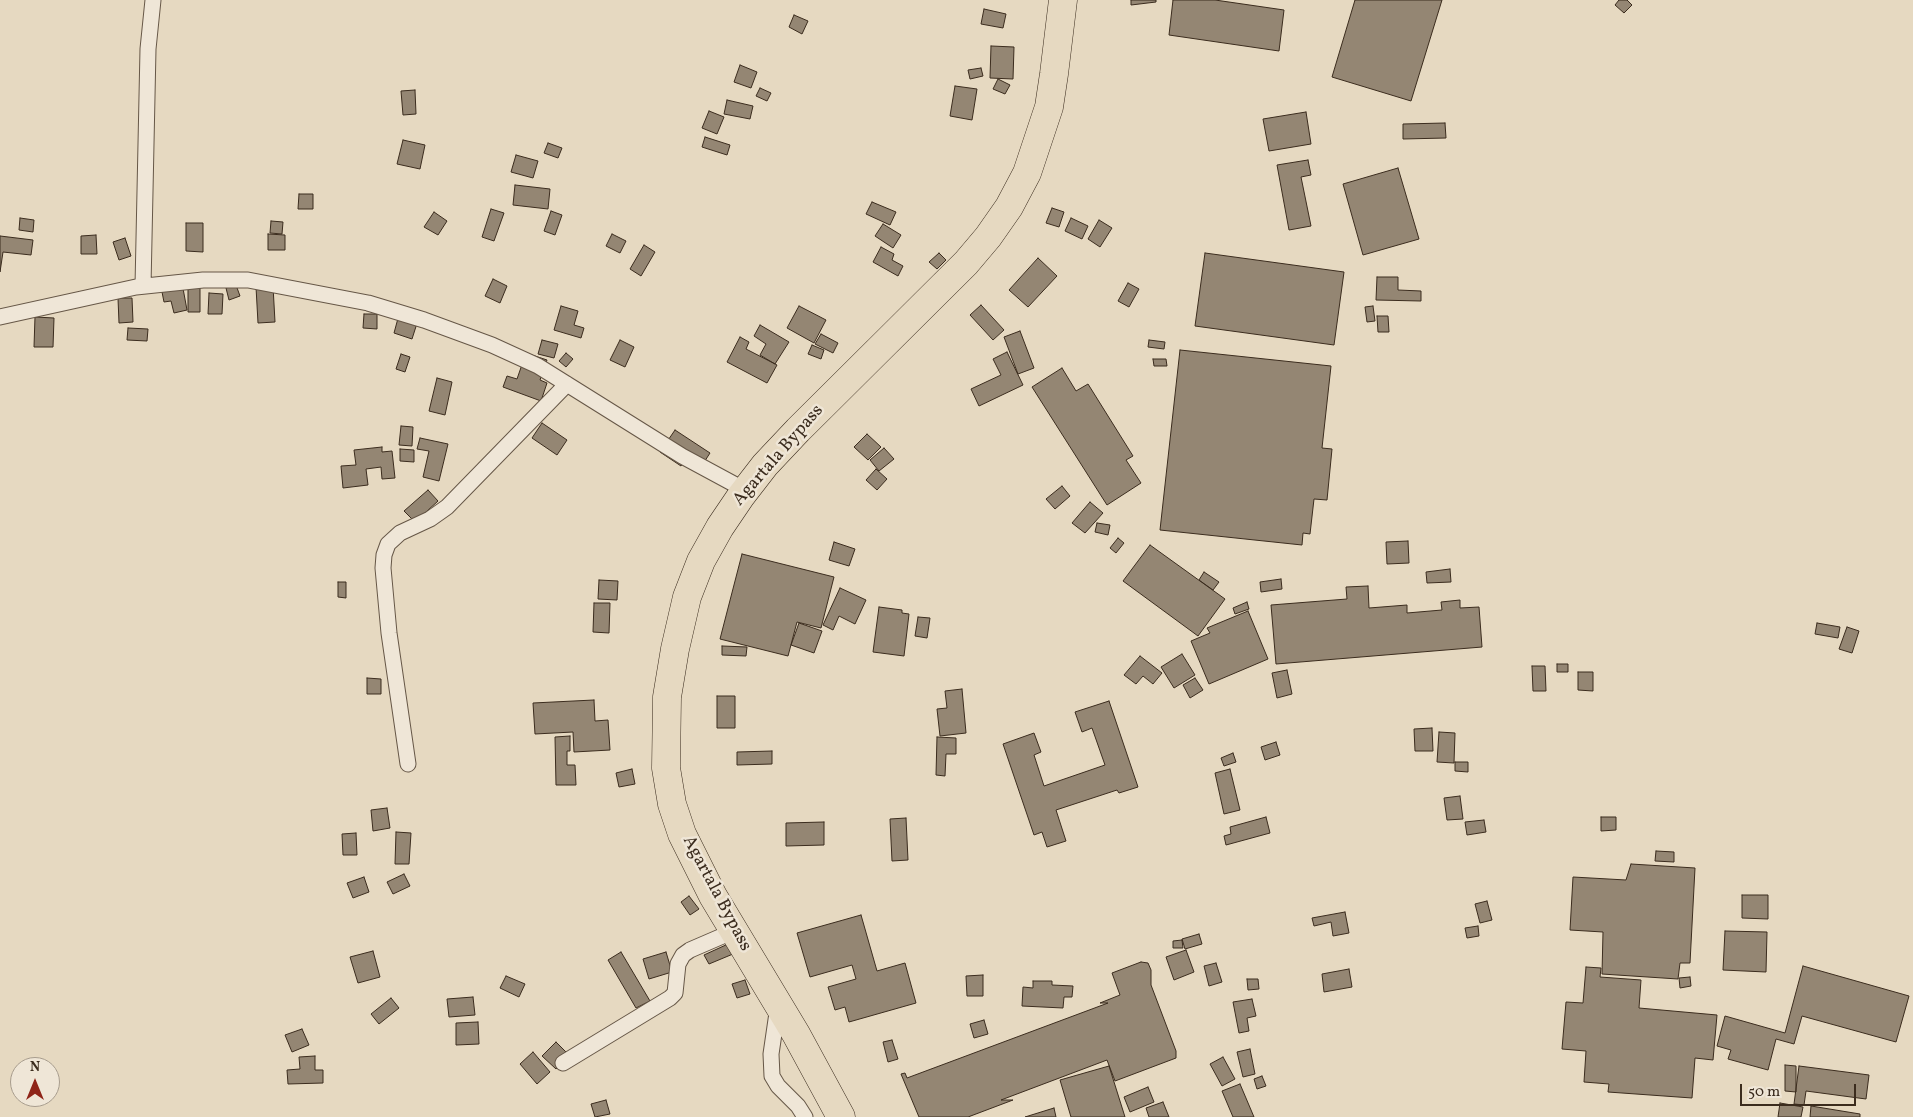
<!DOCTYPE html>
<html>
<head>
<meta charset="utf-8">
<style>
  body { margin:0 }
  #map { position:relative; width:1913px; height:1117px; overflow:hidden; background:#e6d9c1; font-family:Vollkorn,serif }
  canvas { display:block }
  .north { position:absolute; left:10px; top:1057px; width:50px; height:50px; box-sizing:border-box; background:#efe6d7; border:1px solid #a79c8d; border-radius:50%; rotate:0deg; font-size:14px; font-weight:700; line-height:20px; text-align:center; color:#3b2c1e }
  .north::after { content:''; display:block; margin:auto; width:18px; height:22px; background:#8f2418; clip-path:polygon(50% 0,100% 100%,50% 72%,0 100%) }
  .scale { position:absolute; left:1740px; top:1084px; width:116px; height:22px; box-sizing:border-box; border:2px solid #3b2c1e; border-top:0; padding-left:6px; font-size:15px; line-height:18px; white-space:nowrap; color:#3b2c1e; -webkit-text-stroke:4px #efe6d7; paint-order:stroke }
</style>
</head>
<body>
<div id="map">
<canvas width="1913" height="1117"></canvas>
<div class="north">N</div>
<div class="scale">50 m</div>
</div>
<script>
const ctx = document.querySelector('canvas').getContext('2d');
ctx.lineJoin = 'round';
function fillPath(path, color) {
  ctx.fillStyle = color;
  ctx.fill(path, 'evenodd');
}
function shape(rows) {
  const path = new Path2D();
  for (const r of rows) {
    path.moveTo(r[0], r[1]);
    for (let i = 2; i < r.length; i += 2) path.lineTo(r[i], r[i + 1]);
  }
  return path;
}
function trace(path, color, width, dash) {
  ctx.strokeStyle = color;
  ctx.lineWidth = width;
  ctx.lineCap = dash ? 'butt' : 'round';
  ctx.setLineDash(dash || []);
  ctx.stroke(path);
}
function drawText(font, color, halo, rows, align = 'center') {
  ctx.font = font + ' Vollkorn,serif';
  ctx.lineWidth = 5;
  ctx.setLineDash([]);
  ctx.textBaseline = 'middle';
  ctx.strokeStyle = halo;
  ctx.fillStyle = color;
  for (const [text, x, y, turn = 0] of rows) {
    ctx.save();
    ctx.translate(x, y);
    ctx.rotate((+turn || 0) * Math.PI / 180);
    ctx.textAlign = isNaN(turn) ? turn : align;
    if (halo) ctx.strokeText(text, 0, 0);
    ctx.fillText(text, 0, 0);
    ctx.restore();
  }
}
const building = shape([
  [1131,0,1156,0,1156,2,1131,5,1131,0],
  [1173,0,1215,0,1284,10,1279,51,1169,35,1173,0],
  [1355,0,1442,0,1411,101,1332,77,1355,0],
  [1619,0,1627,0,1632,5,1624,13,1615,5,1619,0],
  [984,9,1006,14,1003,28,981,24,984,9],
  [794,15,808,21,802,34,789,27,794,15],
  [991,46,1014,47,1013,79,990,78,991,46],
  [740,65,757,72,751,88,734,82,740,65],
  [981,68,983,76,970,79,968,70,981,68],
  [998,79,1010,85,1005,94,993,89,998,79],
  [955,86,977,89,972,120,950,116,955,86],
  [760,88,771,93,767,101,756,96,760,88],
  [415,90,416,114,403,115,401,91,415,90],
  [727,100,753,106,750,119,724,114,727,100],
  [709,111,724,117,717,134,702,128,709,111],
  [1306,112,1311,144,1269,151,1263,119,1306,112],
  [1445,123,1446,138,1403,139,1403,124,1445,123],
  [705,137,730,145,727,155,702,147,705,137],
  [403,140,425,145,420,169,397,164,403,140],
  [548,143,562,148,558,158,544,153,548,143],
  [516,155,538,161,533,178,511,172,516,155],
  [1308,160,1311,175,1301,177,1311,226,1289,230,1277,165,1308,160],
  [1398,168,1419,239,1363,255,1343,184,1398,168],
  [515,185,550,189,548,209,513,205,515,185],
  [299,194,313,194,313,209,298,209,299,194],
  [872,202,896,212,890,225,866,214,872,202],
  [1052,208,1064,212,1059,227,1046,223,1052,208],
  [491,209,504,213,494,241,482,237,491,209],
  [551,211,562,215,555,235,544,231,551,211],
  [434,212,447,221,438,235,424,227,434,212],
  [20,218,34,220,33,232,19,230,20,218],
  [1071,218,1088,226,1082,239,1065,231,1071,218],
  [1099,220,1112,228,1100,247,1088,239,1099,220],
  [271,221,283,222,282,234,270,233,271,221],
  [186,223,203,223,203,252,186,251,186,223],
  [883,224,901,235,893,248,875,236,883,224],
  [268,234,285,235,285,250,268,250,268,234],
  [612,234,626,241,620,253,606,246,612,234],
  [96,235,97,254,81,254,81,236,96,235],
  [0,236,33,240,31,255,3,252,0,272,0,236],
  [125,238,131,256,119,260,113,242,125,238],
  [644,245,655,252,641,276,630,269,644,245],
  [881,247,894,254,892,260,903,266,898,276,873,262,881,247],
  [939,253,946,260,937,269,929,262,939,253],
  [1205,253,1344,272,1334,345,1195,326,1205,253],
  [1038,258,1057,276,1028,307,1009,290,1038,258],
  [1377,277,1398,277,1398,290,1421,291,1421,301,1376,300,1377,277],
  [493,279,507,286,500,303,485,296,493,279],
  [182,283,187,310,174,313,171,301,164,302,161,287,182,283],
  [1128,283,1139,289,1129,307,1118,301,1128,283],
  [236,285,240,296,229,300,226,288,236,285],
  [273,286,275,322,258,323,256,287,273,286],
  [188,287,200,287,200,312,188,312,188,287],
  [209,293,223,294,222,314,208,314,209,293],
  [118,298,132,298,133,322,119,323,118,298],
  [981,305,1004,330,993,340,970,315,981,305],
  [561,306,578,311,574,325,584,328,581,338,554,330,561,306],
  [799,306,826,320,814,343,787,328,799,306],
  [1373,306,1375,321,1367,322,1365,307,1373,306],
  [400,311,419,317,412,339,394,333,400,311],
  [364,314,377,314,377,329,363,328,364,314],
  [1377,316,1388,316,1389,332,1378,332,1377,316],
  [35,317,54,318,53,347,34,347,35,317],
  [760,325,789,342,775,364,760,355,766,344,754,336,760,325],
  [128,328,148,329,147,341,127,340,128,328],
  [1020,331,1034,368,1018,374,1004,337,1020,331],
  [821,334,838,343,833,353,815,344,821,334],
  [740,337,749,342,746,349,777,365,767,383,727,362,740,337],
  [542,340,558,344,554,358,538,354,542,340],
  [620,340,634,347,625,367,610,360,620,340],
  [1149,340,1165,342,1164,349,1148,347,1149,340],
  [812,345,824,350,821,359,808,354,812,345],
  [1180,350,1331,366,1322,448,1332,449,1327,500,1314,499,1310,534,1303,533,1302,545,1160,530,1180,350],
  [1007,352,1023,385,979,406,971,389,1001,375,993,359,1007,352],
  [526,353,547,360,540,380,547,383,541,401,503,387,507,376,517,379,526,353],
  [566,353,573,359,566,367,559,361,566,353],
  [401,354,410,357,405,372,396,369,401,354],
  [1153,359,1166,359,1167,366,1154,366,1153,359],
  [1062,368,1076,391,1088,384,1133,456,1126,460,1141,483,1107,505,1032,387,1062,368],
  [437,378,452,382,445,415,429,411,437,378],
  [542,423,567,440,557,455,532,438,542,423],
  [401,426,413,427,412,446,399,445,401,426],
  [675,430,710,453,701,467,687,457,681,466,660,452,675,430],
  [867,434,881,447,868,460,854,447,867,434],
  [420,438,448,444,439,481,423,477,429,451,417,449,420,438],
  [382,447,382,452,392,451,395,478,382,479,381,467,366,469,368,485,343,488,341,466,356,465,354,450,382,447],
  [884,448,894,459,879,471,870,460,884,448],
  [400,449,414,450,414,462,400,461,400,449],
  [876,469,887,479,877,490,866,480,876,469],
  [1062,486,1070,496,1055,509,1046,499,1062,486],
  [428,490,438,501,415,522,404,511,428,490],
  [1090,502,1103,513,1085,533,1072,523,1090,502],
  [1097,523,1110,525,1108,535,1095,532,1097,523],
  [1118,538,1124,543,1116,553,1110,548,1118,538],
  [1408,541,1409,563,1387,564,1386,542,1408,541],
  [834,542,855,549,849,566,829,560,834,542],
  [1150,545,1225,599,1198,636,1123,581,1150,545],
  [742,554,834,577,821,628,797,622,788,656,720,639,742,554],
  [1450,569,1451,582,1427,583,1426,572,1450,569],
  [1204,572,1219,582,1213,590,1199,580,1204,572],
  [1281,579,1282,589,1261,592,1260,582,1281,579],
  [599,580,618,581,617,600,598,599,599,580],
  [338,582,346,582,346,598,338,597,338,582],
  [1368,586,1369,608,1407,605,1407,613,1442,610,1441,602,1460,600,1460,608,1479,607,1482,647,1276,664,1271,605,1347,599,1346,587,1368,586],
  [840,588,866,600,855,624,839,616,833,630,823,625,840,588],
  [1247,602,1249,609,1235,614,1233,608,1247,602],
  [594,603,610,603,609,633,593,632,594,603],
  [879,607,902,610,902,613,909,614,904,656,873,652,879,607],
  [1248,611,1268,659,1209,684,1191,641,1210,633,1207,628,1248,611],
  [918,617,930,618,927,638,915,636,918,617],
  [799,623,822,631,814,653,791,645,799,623],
  [1817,623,1840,627,1838,638,1815,634,1817,623],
  [1847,627,1859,631,1852,653,1839,649,1847,627],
  [722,646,747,647,746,656,722,655,722,646],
  [1182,654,1195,675,1174,688,1161,667,1182,654],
  [1140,656,1162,673,1153,684,1143,676,1136,684,1124,675,1140,656],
  [1557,664,1568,664,1568,672,1557,672,1557,664],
  [1532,666,1545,666,1546,691,1533,691,1532,666],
  [1287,670,1292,694,1277,698,1272,673,1287,670],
  [1578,672,1593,672,1593,691,1578,690,1578,672],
  [367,678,381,679,381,694,367,694,367,678],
  [1195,678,1203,690,1190,698,1183,685,1195,678],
  [962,689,966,733,940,736,937,709,947,708,945,691,962,689],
  [717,696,735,696,735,728,717,728,717,696],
  [594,700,595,721,608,720,610,750,574,752,573,732,535,734,533,703,594,700],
  [1109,701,1138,787,1119,793,1117,790,1056,810,1066,841,1047,847,1042,832,1034,835,1003,744,1034,733,1041,752,1034,755,1044,786,1105,765,1092,728,1082,732,1075,712,1109,701],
  [1432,728,1433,751,1415,751,1414,729,1432,728],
  [1439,732,1455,733,1454,763,1437,762,1439,732],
  [570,736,570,751,567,751,567,765,575,765,576,785,556,785,555,737,570,736],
  [937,737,956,738,956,754,946,754,945,776,936,775,937,737],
  [1276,742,1280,755,1265,760,1261,747,1276,742],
  [772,751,772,764,737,765,737,752,772,751],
  [1233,753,1236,762,1224,766,1221,758,1233,753],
  [1455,762,1468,762,1468,772,1455,771,1455,762],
  [632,769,635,784,619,787,616,773,632,769],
  [1230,769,1240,810,1224,814,1215,773,1230,769],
  [1460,796,1463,819,1447,820,1444,798,1460,796],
  [387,808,390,828,373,831,371,810,387,808],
  [1266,817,1270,833,1226,845,1224,836,1231,834,1230,827,1266,817],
  [1601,817,1616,817,1616,830,1601,831,1601,817],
  [906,818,908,860,892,861,890,819,906,818],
  [1484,820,1486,832,1467,835,1465,822,1484,820],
  [824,822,824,845,786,846,786,823,824,822],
  [396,832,411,833,409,864,395,864,396,832],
  [356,833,357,855,343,855,342,834,356,833],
  [1656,851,1674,852,1674,862,1655,861,1656,851],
  [1631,864,1695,868,1690,963,1680,963,1678,979,1602,974,1603,932,1570,930,1573,877,1626,880,1631,864],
  [404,874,410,886,393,894,387,882,404,874],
  [364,877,369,892,353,898,347,883,364,877],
  [1742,895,1768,895,1768,919,1742,918,1742,895],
  [689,896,699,909,690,915,681,902,689,896],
  [1487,901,1492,920,1480,923,1475,904,1487,901],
  [1345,912,1349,933,1333,936,1331,922,1314,926,1312,918,1345,912],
  [861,915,877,971,905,963,916,1003,849,1022,845,1007,835,1010,828,987,856,979,852,965,810,977,797,933,861,915],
  [1478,926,1479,936,1467,938,1465,928,1478,926],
  [1725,931,1767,932,1766,972,1723,970,1725,931],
  [1199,934,1202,944,1185,949,1182,939,1199,934],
  [1182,940,1183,948,1173,948,1173,941,1182,940],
  [728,944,733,954,709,964,704,955,728,944],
  [1186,950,1194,972,1174,980,1166,957,1186,950],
  [373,951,380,977,358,983,350,957,373,951],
  [621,952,650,1001,636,1008,608,960,621,952],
  [666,952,672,972,649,979,643,959,666,952],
  [1141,962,1148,963,1151,970,1151,985,1176,1051,1176,1058,1115,1081,1107,1060,1001,1100,1013,1100,968,1117,919,1117,901,1074,905,1073,907,1078,1108,1003,1100,1003,1120,995,1112,973,1141,962],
  [1216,963,1222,982,1209,986,1204,966,1216,963],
  [1803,966,1909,996,1896,1042,1802,1016,1794,1044,1776,1039,1768,1070,1728,1059,1731,1050,1717,1046,1725,1016,1785,1033,1803,966],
  [1586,967,1601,968,1600,977,1641,980,1639,1008,1717,1015,1713,1060,1695,1058,1692,1098,1608,1092,1609,1084,1584,1082,1586,1051,1562,1049,1566,1002,1583,1003,1586,967],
  [1349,969,1352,987,1324,992,1322,974,1349,969],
  [983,975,983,996,967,996,966,976,983,975],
  [506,976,525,984,519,997,500,988,506,976],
  [1690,977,1691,986,1680,988,1679,978,1690,977],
  [1247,979,1258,979,1259,989,1248,990,1247,979],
  [745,980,750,994,737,998,732,984,745,980],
  [1033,981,1052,981,1052,985,1073,986,1072,997,1064,997,1063,1008,1022,1006,1023,987,1033,988,1033,981],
  [473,997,475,1015,449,1017,447,999,473,997],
  [391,998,399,1008,379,1024,371,1014,391,998],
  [1252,999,1256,1016,1247,1018,1249,1031,1239,1033,1233,1002,1252,999],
  [984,1020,988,1034,974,1038,970,1024,984,1020],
  [478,1022,479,1044,456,1045,456,1023,478,1022],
  [302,1029,309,1045,292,1052,285,1035,302,1029],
  [892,1040,898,1059,888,1062,883,1042,892,1040],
  [556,1042,570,1056,556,1069,542,1056,556,1042],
  [1250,1049,1255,1074,1243,1077,1237,1052,1250,1049],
  [533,1052,550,1072,537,1084,520,1064,533,1052],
  [315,1056,315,1070,323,1070,323,1083,288,1084,287,1070,300,1069,299,1057,315,1056],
  [1223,1057,1235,1079,1222,1086,1210,1064,1223,1057],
  [1785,1065,1796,1066,1796,1092,1785,1091,1785,1065],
  [1109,1066,1125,1117,1071,1117,1060,1080,1109,1066],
  [1799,1066,1869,1075,1866,1099,1806,1091,1804,1105,1794,1104,1799,1066],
  [1262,1076,1266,1086,1257,1089,1254,1079,1262,1076],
  [1240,1084,1254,1117,1233,1117,1222,1091,1240,1084],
  [1148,1087,1154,1102,1130,1112,1124,1097,1148,1087],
  [606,1100,610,1114,595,1117,591,1104,606,1100],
  [1163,1102,1169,1117,1149,1117,1146,1108,1163,1102],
  [1780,1103,1803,1107,1801,1117,1778,1117,1780,1103],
  [1811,1106,1860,1114,1860,1117,1810,1117,1811,1106],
  [1054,1108,1056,1117,1025,1117,1054,1108]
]);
const street = shape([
  [143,286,148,49,153,0],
  [0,317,136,287,203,280,248,280,368,303,424,320,492,345,538,366,682,456,745,490],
  [408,764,389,633,383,568,384,555,388,544,400,533,430,519,447,507,567,384],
  [778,1006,771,1054,772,1076,778,1086,798,1106,805,1117],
  [563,1063,670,998,675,993,678,964,683,955,690,950,734,931]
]);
const highway = shape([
  [841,1117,796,1034,713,896,682,834,672,804,666,768,667,697,675,649,687,597,701,561,720,527,741,496,765,465,798,430,966,263,988,237,1009,207,1027,173,1049,107,1054,74,1063,0]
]);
const streetNames = [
  ["Agartala Bypass",779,456,-49],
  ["Agartala Bypass",716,894,62]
];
fillPath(building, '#948673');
trace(building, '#3b2c1e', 1);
trace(street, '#665747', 17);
trace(highway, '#3b2c1e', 29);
trace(street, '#efe6d7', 15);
trace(highway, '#e6d9c1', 28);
drawText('18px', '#3b2c1e', '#efe6d7', streetNames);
</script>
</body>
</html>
